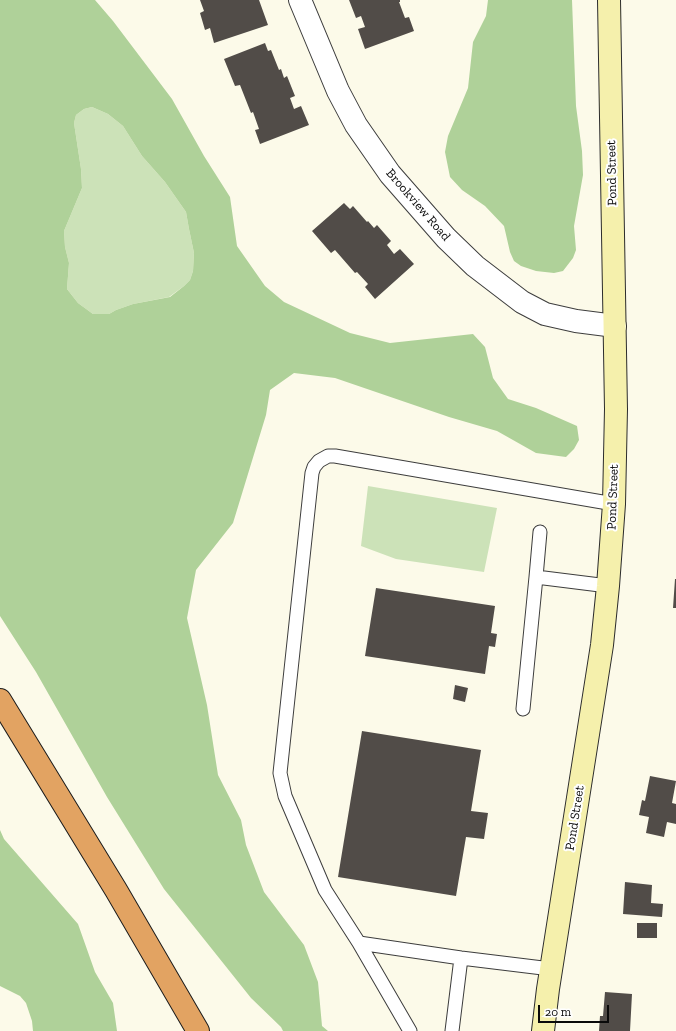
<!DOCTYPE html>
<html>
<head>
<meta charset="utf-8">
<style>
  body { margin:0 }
  #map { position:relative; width:676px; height:1031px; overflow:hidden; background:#fcfae9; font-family:"Zilla Slab",serif }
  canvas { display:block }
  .scale { position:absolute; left:538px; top:1005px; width:71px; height:18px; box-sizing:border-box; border:2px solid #0a0a0a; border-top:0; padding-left:5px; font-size:12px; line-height:14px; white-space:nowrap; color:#0a0a0a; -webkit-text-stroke:3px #fff; paint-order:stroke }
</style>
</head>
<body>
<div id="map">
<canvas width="676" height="1031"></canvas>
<div class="scale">20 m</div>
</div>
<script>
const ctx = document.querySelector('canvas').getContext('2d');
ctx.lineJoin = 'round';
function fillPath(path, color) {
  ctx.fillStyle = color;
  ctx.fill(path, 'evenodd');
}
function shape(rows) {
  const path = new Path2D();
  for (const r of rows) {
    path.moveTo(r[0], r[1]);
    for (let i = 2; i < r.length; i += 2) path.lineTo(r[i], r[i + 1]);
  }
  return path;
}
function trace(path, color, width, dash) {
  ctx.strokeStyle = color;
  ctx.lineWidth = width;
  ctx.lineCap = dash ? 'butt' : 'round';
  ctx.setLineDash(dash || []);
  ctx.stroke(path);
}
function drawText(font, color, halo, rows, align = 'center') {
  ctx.font = font + ' "Zilla Slab",serif';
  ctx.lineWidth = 4;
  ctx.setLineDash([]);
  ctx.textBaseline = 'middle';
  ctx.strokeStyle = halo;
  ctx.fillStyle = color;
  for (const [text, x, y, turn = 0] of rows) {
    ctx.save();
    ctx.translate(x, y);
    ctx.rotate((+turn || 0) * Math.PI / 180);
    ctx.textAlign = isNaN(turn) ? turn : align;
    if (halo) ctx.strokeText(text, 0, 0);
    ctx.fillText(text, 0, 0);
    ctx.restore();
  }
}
const green = shape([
  [92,107,108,114,123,126,142,156,165,182,186,212,189,229,194,253,193,271,190,280,184,286,169,297,133,304,116,310,109,314,93,314,78,303,67,289,69,263,65,247,64,231,82,188,81,169,74,123,76,115,84,109],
  [368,486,497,508,484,572,396,559,361,546]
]);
const forest = shape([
  [0,0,95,0,113,21,172,99,204,156,230,197,237,246,265,286,284,302,350,333,390,343,473,334,485,347,493,378,508,399,536,408,577,426,579,440,574,449,566,457,536,453,497,431,449,417,335,378,294,373,270,390,266,415,233,523,196,570,187,618,207,705,218,775,241,820,246,845,264,892,304,945,318,982,322,1026,328,1031,283,1031,281,1027,251,998,164,889,107,797,36,672,0,616],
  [92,107,108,114,123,126,142,156,165,182,186,212,189,229,194,253,193,271,190,280,184,286,170,297,133,304,116,310,109,314,93,314,78,303,67,289,69,263,65,247,64,231,82,188,81,169,74,123,76,115,84,109],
  [488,0,572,0,576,106,582,151,583,175,574,226,576,250,573,258,563,271,554,273,536,271,521,266,514,261,510,252,504,226,485,206,462,190,450,177,445,152,448,136,468,88,473,42,486,16],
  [0,830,4,839,78,924,95,972,113,1003,117,1031,33,1031,32,1021,26,1003,20,996,0,986]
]);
const building = shape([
  [200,0,259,0,268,25,214,43,210,28,205,30,200,13,204,11],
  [349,0,400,0,400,2,399,2,405,18,409,17,414,31,365,49,358,29,365,27,361,16,356,18],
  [265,43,268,51,271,50,279,70,281,69,284,78,287,76,295,96,290,98,294,109,301,106,309,125,260,144,255,130,259,129,253,112,251,113,240,85,235,86,224,59],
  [344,203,350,209,353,206,367,222,368,221,374,228,377,225,391,241,387,245,394,254,400,249,414,264,375,299,365,287,368,284,357,272,355,273,335,250,331,253,312,231],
  [675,579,676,579,676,608,673,608],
  [376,588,495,606,491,633,497,634,495,647,489,646,485,674,365,656],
  [455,685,468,688,465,702,453,699],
  [362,731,481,750,471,811,488,813,484,839,466,837,456,896,338,877],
  [650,776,676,781,672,803,676,804,676,824,667,822,664,837,646,833,649,817,639,815,642,800,645,801],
  [625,882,652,885,651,903,663,904,662,917,623,914],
  [637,923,657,923,657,938,637,938],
  [605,992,632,994,630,1031,599,1031,600,1016,603,1016]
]);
const lane = shape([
  [536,577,540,532],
  [523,709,536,577,608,586],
  [359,943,410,1031],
  [551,969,461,958,359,943,325,890,285,796,280,773,312,473,314,467,319,461,328,456,335,456,614,504],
  [452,1031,461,958]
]);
const street = shape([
  [300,0,338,91,356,125,390,174,446,238,475,266,522,302,545,314,576,321,615,326]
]);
const secondary = shape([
  [543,1031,548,989,602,645,608,586,614,504,616,409,609,0]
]);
const highway = shape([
  [0,700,116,890,198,1031]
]);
const streetNames = [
  ["Pond Street",612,173,-91],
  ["Brookview Road",418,205,49],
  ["Pond Street",613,497,-88],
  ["Pond Street",575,818,-81]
];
fillPath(green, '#cce2b8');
fillPath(forest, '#afd199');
fillPath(building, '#514c48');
trace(lane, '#3d3d3d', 15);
trace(street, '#3d3d3d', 24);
trace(secondary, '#2c2c2c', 24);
trace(highway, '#1b1b1b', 24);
trace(lane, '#fff', 13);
trace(street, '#fff', 22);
trace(secondary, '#f5f0ac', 22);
trace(highway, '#e2a362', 22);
drawText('13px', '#0a0a0a', '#fff', streetNames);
</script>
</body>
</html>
